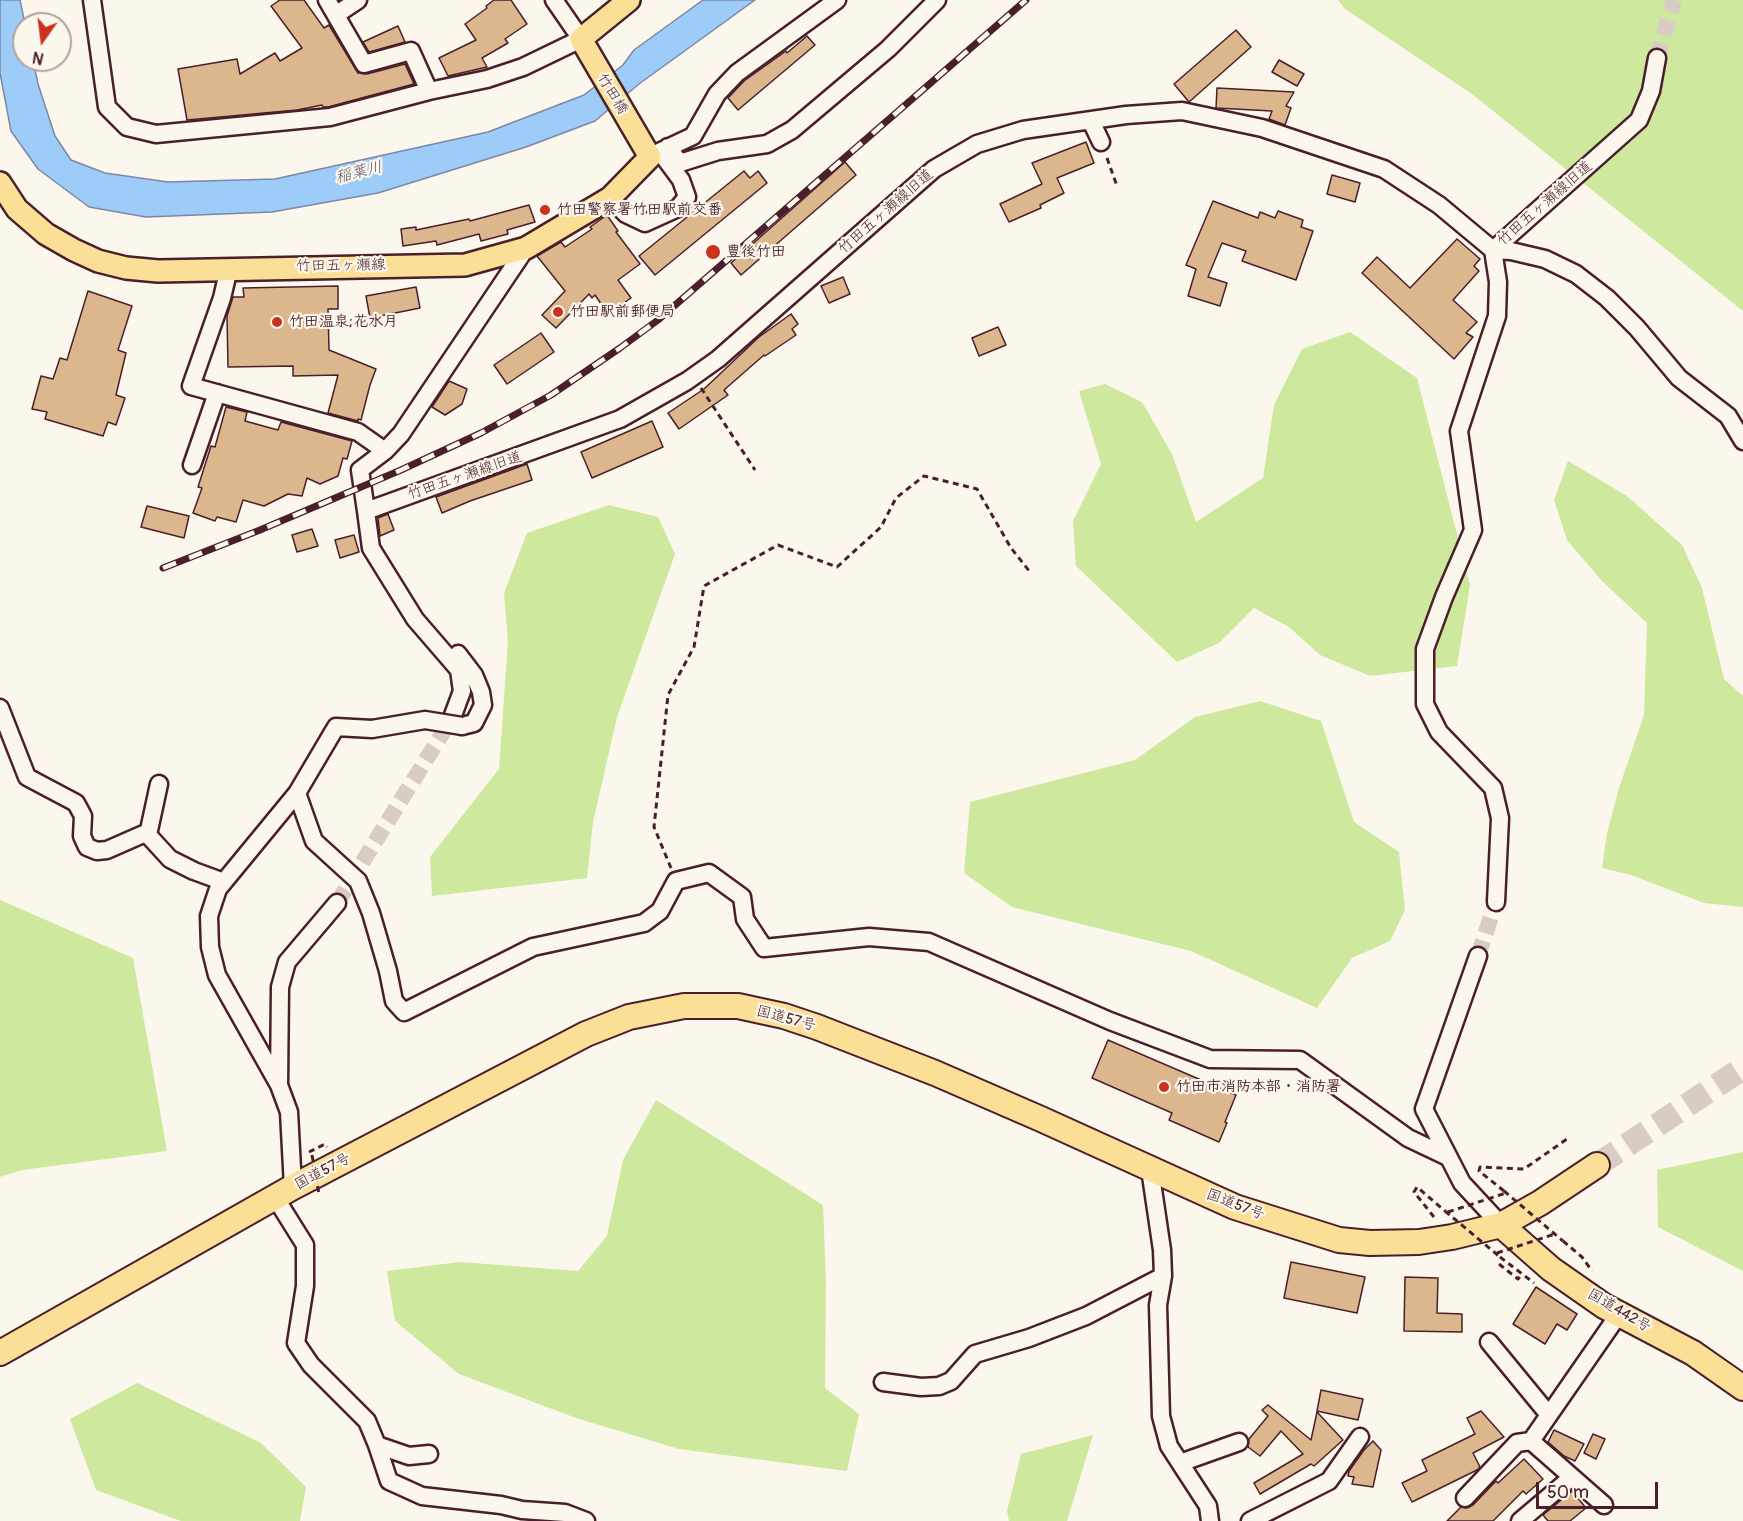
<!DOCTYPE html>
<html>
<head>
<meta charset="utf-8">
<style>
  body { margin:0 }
  #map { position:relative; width:1743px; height:1521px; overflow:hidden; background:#fbf7ec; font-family:Pangolin,sans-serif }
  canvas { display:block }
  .north { position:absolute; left:12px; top:12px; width:60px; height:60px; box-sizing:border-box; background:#fbf7ec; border:2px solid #b4a19f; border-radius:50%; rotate:194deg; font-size:16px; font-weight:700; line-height:24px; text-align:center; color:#4a1f2b }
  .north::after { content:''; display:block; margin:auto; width:21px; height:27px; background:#c8321e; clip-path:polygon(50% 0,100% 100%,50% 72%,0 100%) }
  .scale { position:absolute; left:1536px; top:1482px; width:122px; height:27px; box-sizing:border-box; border:3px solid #4a1f2b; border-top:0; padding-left:8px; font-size:18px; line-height:21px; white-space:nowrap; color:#4a1f2b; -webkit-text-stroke:4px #fbf7ec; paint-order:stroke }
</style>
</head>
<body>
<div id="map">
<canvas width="1743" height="1521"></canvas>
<div class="north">N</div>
<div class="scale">50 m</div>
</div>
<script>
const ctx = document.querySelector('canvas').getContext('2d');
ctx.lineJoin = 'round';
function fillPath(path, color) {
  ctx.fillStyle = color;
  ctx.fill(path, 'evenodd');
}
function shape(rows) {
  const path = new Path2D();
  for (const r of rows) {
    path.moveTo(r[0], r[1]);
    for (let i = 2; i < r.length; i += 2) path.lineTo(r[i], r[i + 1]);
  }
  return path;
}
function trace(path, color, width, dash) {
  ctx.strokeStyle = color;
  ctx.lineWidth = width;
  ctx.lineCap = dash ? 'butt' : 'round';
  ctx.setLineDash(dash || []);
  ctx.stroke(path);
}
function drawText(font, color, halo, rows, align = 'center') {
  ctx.font = font + ' Pangolin,"Klee One",sans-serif';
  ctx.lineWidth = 4.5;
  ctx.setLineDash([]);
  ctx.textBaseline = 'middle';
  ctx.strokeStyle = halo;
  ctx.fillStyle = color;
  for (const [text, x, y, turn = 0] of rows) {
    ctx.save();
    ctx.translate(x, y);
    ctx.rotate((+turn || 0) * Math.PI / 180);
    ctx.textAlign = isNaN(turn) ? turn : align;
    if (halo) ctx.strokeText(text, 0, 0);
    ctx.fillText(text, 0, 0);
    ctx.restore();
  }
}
const green = shape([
  [1338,0,1743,0,1743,311,1472,94,1345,9],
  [1350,332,1417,378,1470,585,1457,666,1370,676,1320,655,1289,627,1254,608,1219,643,1177,662,1076,566,1073,521,1101,464,1079,391,1105,384,1142,402,1172,454,1196,522,1263,478,1274,405,1302,349],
  [1568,461,1627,496,1682,545,1702,588,1724,679,1743,696,1743,907,1704,903,1631,875,1602,868,1607,833,1619,788,1644,715,1647,623,1601,580,1567,540,1554,500],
  [609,505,658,517,675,554,617,717,593,822,587,878,432,896,430,857,499,769,508,641,504,593,527,533],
  [1260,701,1321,721,1354,822,1399,852,1405,910,1390,941,1352,958,1317,1008,1191,951,1012,907,964,873,970,802,1135,760,1195,717],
  [0,900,133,958,167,1151,22,1170,0,1177],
  [656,1100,823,1205,826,1283,825,1388,859,1414,847,1471,679,1449,576,1418,459,1374,395,1321,387,1271,460,1262,578,1271,607,1236,623,1160],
  [1743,1152,1743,1271,1658,1227,1657,1170],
  [137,1383,261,1443,306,1487,300,1521,181,1521,96,1490,70,1419],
  [1093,1435,1067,1521,1009,1521,1007,1511,1021,1454]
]);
const water = shape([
  [0,0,20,0,25,24,24,60,33,60,38,84,55,136,71,160,105,173,168,182,275,179,488,132,584,95,623,65,634,50,703,0,755,0,639,84,595,121,526,147,378,193,272,212,146,217,89,207,38,169,11,131,0,73,0,0]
]);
const building = shape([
  [280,0,304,0,324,28,329,25,358,73,367,74,405,64,414,84,328,107,323,107,322,105,297,110,187,120,178,69,237,59,240,74,275,53,280,61,302,48,271,6,280,0],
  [494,0,511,0,527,24,505,39,508,43,482,58,487,67,448,76,439,58,476,40,465,24,487,8,486,6,494,0],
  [398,26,405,42,369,52,363,42,398,26],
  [1236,30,1251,47,1189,102,1174,84,1236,30],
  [807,36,815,45,738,110,728,98,744,81,786,51,787,53,807,36],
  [1279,60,1304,74,1297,86,1272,72,1279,60],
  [1217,88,1294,92,1286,106,1291,108,1285,125,1269,119,1272,111,1216,108,1217,88],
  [1086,142,1094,163,1057,178,1064,193,1040,205,1041,208,1009,222,1000,204,1042,184,1032,163,1086,142],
  [845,162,856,175,741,275,731,263,845,162],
  [744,171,750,178,758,171,767,183,655,275,639,256,744,171],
  [1332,175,1360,183,1355,202,1327,194,1332,175],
  [1213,201,1258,218,1260,212,1275,218,1278,211,1303,220,1301,227,1313,231,1296,280,1242,261,1246,251,1222,243,1208,277,1227,283,1220,306,1188,296,1196,269,1186,265,1213,201],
  [529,205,535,222,507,230,508,234,481,241,479,234,437,245,436,241,403,246,401,229,416,227,416,230,469,219,470,221,529,205],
  [607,215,618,231,616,232,640,264,618,280,631,298,608,314,595,295,592,298,589,294,556,328,542,315,565,291,537,256,561,242,565,247,592,229,590,227,607,215],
  [1457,239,1480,259,1474,266,1479,271,1453,300,1477,322,1466,333,1473,337,1454,359,1362,273,1377,257,1410,288,1457,239],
  [843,277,850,294,829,303,821,286,843,277],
  [338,286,338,309,328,309,329,350,376,369,370,385,361,420,358,419,358,421,328,413,338,375,293,376,293,366,228,367,227,316,233,297,244,297,243,288,338,286],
  [416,287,420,308,370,318,366,296,416,287],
  [88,291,132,306,118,350,126,353,116,395,125,398,116,425,108,422,103,436,45,419,47,412,32,409,41,376,53,379,60,358,67,360,88,291],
  [791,314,798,324,792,329,796,335,765,356,764,355,724,390,728,395,679,429,668,413,704,389,759,337,791,314],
  [998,327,1006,345,979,356,972,338,998,327],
  [541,333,554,352,507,384,494,365,541,333],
  [449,381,467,389,462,404,445,415,432,407,449,381],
  [226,407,247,412,245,421,278,430,281,422,352,441,347,459,343,458,338,476,320,484,307,478,302,496,288,494,264,506,243,500,236,522,217,517,215,521,193,513,202,488,198,487,211,446,215,447,226,407],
  [652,421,663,447,592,478,581,452,652,421],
  [527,464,532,480,470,501,442,513,436,497,527,464],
  [147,506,189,516,184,538,141,527,147,506],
  [388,514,394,530,380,536,378,518,388,514],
  [312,529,318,546,297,552,292,535,312,529],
  [354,535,359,552,340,558,335,540,354,535],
  [1108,1040,1236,1095,1225,1122,1227,1123,1219,1142,1169,1120,1172,1113,1092,1078,1108,1040],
  [1291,1262,1365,1277,1357,1313,1284,1298,1291,1262],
  [1405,1277,1438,1278,1437,1313,1462,1314,1462,1332,1404,1331,1405,1277],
  [1536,1287,1577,1314,1567,1330,1557,1324,1545,1344,1513,1324,1536,1287],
  [1321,1390,1363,1399,1358,1420,1317,1411,1321,1390],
  [1268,1405,1311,1440,1317,1412,1343,1440,1314,1466,1311,1464,1260,1494,1254,1483,1303,1454,1281,1431,1260,1456,1248,1447,1249,1439,1268,1416,1262,1410,1268,1405],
  [1481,1411,1504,1437,1473,1453,1480,1467,1477,1470,1412,1502,1402,1483,1427,1471,1422,1460,1475,1434,1467,1418,1481,1411],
  [1554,1430,1584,1444,1575,1461,1564,1456,1548,1442,1554,1430],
  [1593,1434,1605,1439,1596,1459,1584,1453,1593,1434],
  [1373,1441,1381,1450,1373,1487,1352,1484,1354,1477,1348,1476,1349,1471,1364,1450,1373,1441],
  [1524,1459,1543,1479,1526,1494,1523,1491,1493,1521,1447,1521,1461,1507,1467,1508,1473,1505,1496,1481,1498,1483,1524,1459],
  [1572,1491,1586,1508,1570,1521,1548,1521,1543,1515,1572,1491]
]);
const minorTunnel = shape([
  [1657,58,1674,0],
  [337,903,452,718],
  [1478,956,1496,902]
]);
const highwayTunnel = shape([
  [1597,1165,1743,1068]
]);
const path = shape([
  [1107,158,1117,186],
  [701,388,755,470],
  [671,868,654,827,668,695,694,647,704,586,778,545,837,567,881,527,896,498,924,476,977,489,1011,548,1030,572],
  [309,1152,325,1144,327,1147],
  [1504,1191,1479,1171,1480,1167,1524,1169,1567,1139],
  [1434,1217,1414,1192,1417,1187,1445,1211],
  [1563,1241,1582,1257,1592,1271],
  [1500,1257,1534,1283],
  [1499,1264,1518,1279,1522,1274]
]);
const minor = shape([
  [92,0,107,107,127,127,156,134,330,117,429,91,487,79,523,67,581,39,554,0],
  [327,0,364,64,411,51,429,91],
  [337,14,358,0],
  [1091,121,1101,142],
  [668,147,680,163,718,151,767,144,792,130,888,49,937,0],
  [659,152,693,136,717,94,737,73,837,0],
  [610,198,626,214,645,223,678,208,687,197,681,180,664,157],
  [526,248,401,434,385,451,360,470,366,511,620,419,687,381,718,359,934,169,977,144,1023,130,1126,115,1182,111,1262,128,1384,169,1439,205,1493,250],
  [1493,250,1498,282,1497,316,1459,431,1473,530,1444,597,1425,649,1425,704,1439,732,1493,788,1500,818,1496,902],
  [1493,250,1511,251,1545,259,1576,274,1607,298,1637,328,1679,378,1728,416,1743,441],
  [1493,250,1639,120,1651,91,1657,58],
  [229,268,222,298,191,386,358,432,385,451],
  [192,465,217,393],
  [366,511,371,548,415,619,459,670,462,691,452,718],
  [458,654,474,675,481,692,483,705,474,723,462,726],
  [0,708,27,777,76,803,83,816,82,836,87,847,97,851,107,850,148,832],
  [159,784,148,835,170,859,194,871,224,882],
  [297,793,314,841,358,881,371,913,388,971,394,1001,404,1012,533,947,644,923,660,911,676,881,709,873,742,897,745,919,764,948,869,937,929,942,1110,1021,1210,1059,1300,1060,1408,1138,1448,1157],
  [1478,956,1424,1109,1462,1183,1501,1225],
  [279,1085,280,987,287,962,337,903],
  [1150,1169,1162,1250,1163,1276,1158,1305,1161,1416,1169,1446,1208,1506,1210,1521],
  [293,1187,289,1112,279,1085,217,975,210,947,209,916,218,889,297,793,336,727,372,729],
  [275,1197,305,1245,305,1286,296,1343,311,1365,367,1421,377,1445,409,1456,429,1454],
  [1489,1342,1549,1415],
  [883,1382,921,1387,939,1386,951,1381,975,1354,1029,1338,1086,1316,1163,1276],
  [377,1445,389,1481,422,1496,501,1505,522,1510,565,1513,586,1521],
  [1180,1463,1239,1442],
  [1465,1498,1517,1443,1531,1441],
  [1604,1505,1531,1441,1619,1314],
  [1250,1521,1329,1481,1360,1437],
  [1520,1521,1572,1477]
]);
const major = shape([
  [0,183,17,209,46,234,74,250,98,261,126,268,158,271,465,265,526,248,610,198,650,157,581,39,629,0]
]);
const highway = shape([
  [1501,1225,1551,1269,1604,1306,1693,1353,1743,1388],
  [0,1353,293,1187,586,1034,629,1017,684,1006,738,1006,784,1016,817,1027,935,1073,1041,1119,1235,1207,1339,1240,1370,1243,1419,1242,1452,1237,1501,1225,1540,1203,1597,1165]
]);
const rail = shape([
  [163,568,260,530,401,470,481,433,551,395,620,348,658,320,1026,0]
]);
const pathBridge = shape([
  [312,1155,319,1194],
  [1504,1191,1563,1241],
  [1445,1211,1500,1257],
  [1448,1212,1506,1193],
  [1497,1253,1555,1234]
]);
const minorBridge = shape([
  [372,729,425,720,462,726]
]);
const markers = [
  [545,210,6,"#c8321e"],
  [713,252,8,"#c8321e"],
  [558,312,6,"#c8321e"],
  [277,322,6,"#c8321e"],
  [1164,1087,6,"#c8321e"]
];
const streetNames = [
  ["竹田橋",612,94,59],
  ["竹田五ヶ瀬線旧道",1545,204,-41],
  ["竹田五ヶ瀬線旧道",886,212,-41],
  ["竹田五ヶ瀬線",341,266,-1],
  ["竹田五ヶ瀬線旧道",465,476,-19],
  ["国道57号",786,1019,15],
  ["国道57号",323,1172,-28],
  ["国道57号",1235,1205,21],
  ["国道442号",1619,1311,30]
];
const poiNames = [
  ["竹田警察署竹田駅前交番",557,210],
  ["豊後竹田",726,252],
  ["竹田駅前郵便局",570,312],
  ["竹田温泉;花水月",289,322],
  ["竹田市消防本部・消防署",1176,1087]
];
const waterNames = [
  ["稲葉川",359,173,-14]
];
fillPath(green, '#cee89e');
fillPath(water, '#9eccf9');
trace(water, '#7c87a7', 1.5);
fillPath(building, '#dcb78d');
trace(building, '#4a1f2b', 1.5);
trace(minorTunnel, '#d8ccc5', 16, [16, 8]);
trace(highwayTunnel, '#d8ccc5', 24, [24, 12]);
trace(minor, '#4a1f2b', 21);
trace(major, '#4a1f2b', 26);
trace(highway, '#4a1f2b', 28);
trace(path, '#4a1f2b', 3, [6, 4.5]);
trace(minor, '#fbf7ec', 16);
trace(major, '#fbdf96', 21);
trace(highway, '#fbdf96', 24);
trace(rail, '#4a1f2b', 7);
trace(rail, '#fbf7ec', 4.5, [14]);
trace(minorBridge, '#4a1f2b', 21, []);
trace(pathBridge, '#4a1f2b', 3, [6, 4.5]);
trace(minorBridge, '#fbf7ec', 16);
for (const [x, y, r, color] of markers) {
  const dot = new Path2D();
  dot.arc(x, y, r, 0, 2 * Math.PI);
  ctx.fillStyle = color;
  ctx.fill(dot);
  trace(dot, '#fbf7ec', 2);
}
drawText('15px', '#4a1f2b', '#fbf7ec', streetNames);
drawText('bold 15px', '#4a1f2b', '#fbf7ec', poiNames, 'left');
drawText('italic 16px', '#635369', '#fbf7ec', waterNames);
</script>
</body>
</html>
